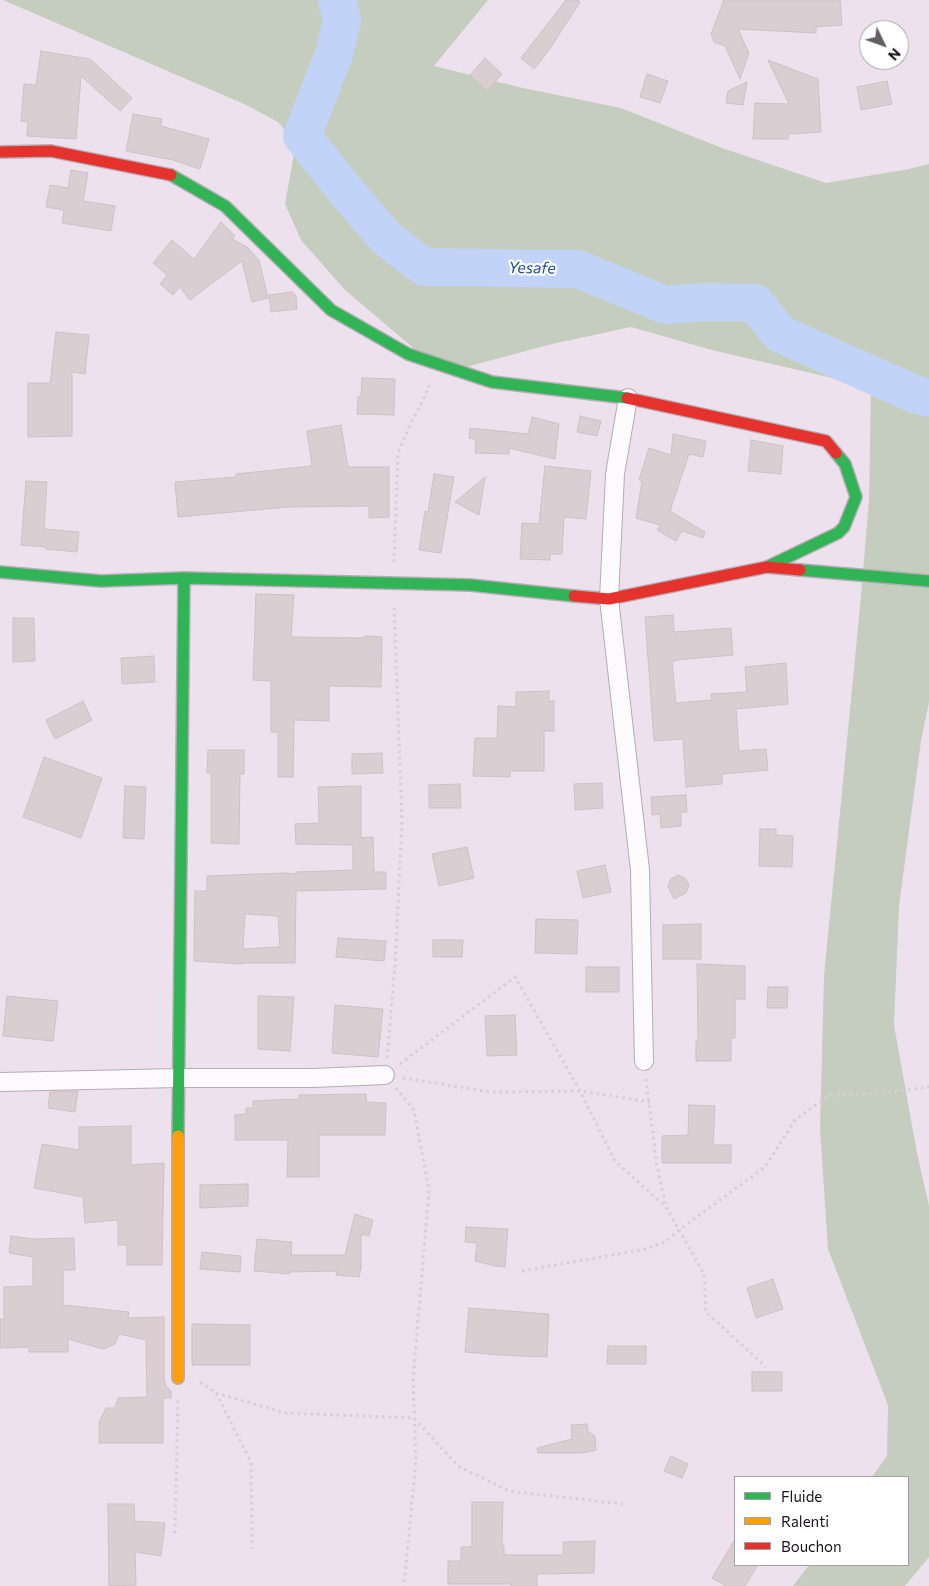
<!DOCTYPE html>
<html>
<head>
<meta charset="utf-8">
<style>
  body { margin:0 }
  #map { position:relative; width:929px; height:1586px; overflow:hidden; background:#ede1ed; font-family:Commissioner,sans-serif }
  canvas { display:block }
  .legend { position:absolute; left:734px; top:1476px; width:175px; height:90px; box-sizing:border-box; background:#fff; border:1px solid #a3a1a4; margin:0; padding:6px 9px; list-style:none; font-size:15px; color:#1a131b }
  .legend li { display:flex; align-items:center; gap:10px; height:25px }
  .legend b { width:25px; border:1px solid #a3a1a4 }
  .north { position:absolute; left:859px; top:20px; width:50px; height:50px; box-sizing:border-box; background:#fff; border:1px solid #a3a1a4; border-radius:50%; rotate:132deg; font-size:14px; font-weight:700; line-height:20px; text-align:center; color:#1a131b }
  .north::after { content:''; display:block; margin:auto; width:18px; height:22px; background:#645b64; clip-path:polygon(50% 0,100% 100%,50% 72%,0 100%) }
</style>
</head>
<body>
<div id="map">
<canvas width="929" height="1586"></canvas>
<ul class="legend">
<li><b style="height:6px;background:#30b455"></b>Fluide</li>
<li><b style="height:6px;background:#ff9f0a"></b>Ralenti</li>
<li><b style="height:6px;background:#e5322d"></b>Bouchon</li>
</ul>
<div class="north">N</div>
</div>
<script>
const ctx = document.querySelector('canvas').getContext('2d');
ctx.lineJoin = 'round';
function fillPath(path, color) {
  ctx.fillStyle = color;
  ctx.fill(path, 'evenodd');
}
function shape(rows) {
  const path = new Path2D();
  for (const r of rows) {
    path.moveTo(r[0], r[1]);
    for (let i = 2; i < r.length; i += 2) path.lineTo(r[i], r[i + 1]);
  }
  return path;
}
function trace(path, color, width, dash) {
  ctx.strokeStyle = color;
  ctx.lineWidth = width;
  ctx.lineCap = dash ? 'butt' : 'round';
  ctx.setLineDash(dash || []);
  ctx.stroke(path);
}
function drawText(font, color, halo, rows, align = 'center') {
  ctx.font = font + ' Commissioner,sans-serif';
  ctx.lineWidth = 4.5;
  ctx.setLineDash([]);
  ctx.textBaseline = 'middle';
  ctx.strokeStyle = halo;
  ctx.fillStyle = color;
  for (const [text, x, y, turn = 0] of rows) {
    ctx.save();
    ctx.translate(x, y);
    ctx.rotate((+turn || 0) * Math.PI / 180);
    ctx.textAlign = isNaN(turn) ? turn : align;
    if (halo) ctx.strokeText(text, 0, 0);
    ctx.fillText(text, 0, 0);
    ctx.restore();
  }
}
const green = shape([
  [3,0,488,0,434,66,523,88,621,108,722,148,826,183,909,169,929,164,929,702,921,741,899,906,894,1025,917,1153,929,1206,929,1557,905,1586,793,1586,809,1565,908,1565,908,1477,872,1477,887,1456,888,1405,828,1249,820,1129,824,976,860,607,869,500,871,387,712,350,631,327,552,344,466,367,424,357,345,290,301,240,285,204,296,143,278,122,244,104]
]);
const river = shape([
  [337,0,342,20,334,54,302,136,345,190,386,238,424,267,578,269,665,305,706,302,755,303,780,334,917,395,929,398]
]);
const building = shape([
  [566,0,578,0,580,2,549,50,534,69,521,58,566,0],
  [724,0,840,0,842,25,816,27,816,33,738,29,749,53,740,79,725,46,714,42,711,34,724,0],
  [41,51,90,59,132,98,120,111,81,76,76,139,27,136,28,122,21,121,24,84,36,85,41,51],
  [485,58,502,74,487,91,470,75,485,58],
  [768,60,818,79,821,132,789,134,788,139,753,139,755,103,789,104,768,60],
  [647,74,668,81,660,103,640,97,647,74],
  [887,81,892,104,861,110,857,87,887,81],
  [747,82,743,105,726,103,728,91,747,82],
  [133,114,162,119,161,126,209,139,200,169,173,160,126,151,133,114],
  [71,170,88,173,83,201,115,206,111,231,62,223,64,210,46,207,50,185,68,188,71,170],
  [221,222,235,236,232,239,247,247,259,260,268,298,252,302,242,261,190,300,180,287,173,295,160,284,167,275,153,263,172,240,194,259,221,222],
  [292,292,296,296,297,309,271,312,269,295,292,292],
  [56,332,89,335,85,374,72,372,72,436,28,437,28,383,50,383,56,332],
  [362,378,395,379,394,415,357,414,358,397,361,397,362,378],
  [580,416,601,421,597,436,577,432,580,416],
  [532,417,559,424,555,459,509,448,509,454,475,453,476,440,469,438,470,428,528,434,532,417],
  [341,425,348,467,389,467,389,517,369,518,369,506,288,507,178,517,175,482,236,477,236,474,312,466,307,431,341,425],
  [673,434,706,441,703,457,689,454,670,511,705,532,703,538,682,531,676,541,657,530,660,525,636,518,642,481,639,480,649,448,671,455,673,434],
  [751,440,783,446,781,474,748,471,751,440],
  [545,466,591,471,586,519,564,517,562,554,550,554,550,560,520,559,522,523,539,524,545,466],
  [434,474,454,477,441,553,419,550,425,511,428,512,434,474],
  [485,477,479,515,455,502,485,477],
  [26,481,47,482,44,529,79,532,77,552,46,549,46,547,21,545,26,481],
  [256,594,294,595,291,637,365,638,365,636,382,637,381,687,329,686,329,721,294,720,293,777,278,777,278,732,271,732,271,681,253,680,256,594],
  [673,615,674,632,731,628,733,655,676,660,676,661,672,661,676,703,712,700,711,694,747,692,745,667,786,663,788,704,736,709,739,751,766,749,768,770,722,774,722,784,686,787,683,739,654,741,645,617,673,615],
  [13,618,34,618,35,661,13,662,13,618],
  [154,656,155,682,122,684,121,658,154,656],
  [549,691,549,702,554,701,554,731,544,731,544,771,510,771,510,777,473,776,475,738,497,738,498,706,516,707,516,692,549,691],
  [83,701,92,720,55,739,46,720,83,701],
  [208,750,244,750,244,774,240,774,239,844,211,843,211,773,207,773,208,750],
  [382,753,383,773,352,774,352,754,382,753],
  [44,757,102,778,81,838,23,817,44,757],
  [602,783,603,808,575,810,574,784,602,783],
  [460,784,461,808,429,808,429,785,460,784],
  [125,786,146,787,144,839,123,838,125,786],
  [361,786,361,838,373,837,374,872,386,872,386,889,296,891,295,963,242,963,242,964,194,961,195,891,207,891,207,876,283,873,296,874,296,872,353,870,353,845,296,844,295,824,319,823,318,787,361,786],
  [245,914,278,916,280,947,243,949,245,914],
  [686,795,687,812,681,812,681,826,661,828,660,814,652,815,651,797,686,795],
  [760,829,776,829,776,835,793,836,792,867,759,866,760,829],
  [467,847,474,878,439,886,432,854,467,847],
  [605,865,611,892,583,898,577,871,605,865],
  [678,875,685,878,689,885,686,893,674,899,668,886,671,879,678,875],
  [536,919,578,920,577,954,535,953,536,919],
  [701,924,701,959,663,959,663,925,701,924],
  [338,938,386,941,384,961,336,957,338,938],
  [433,940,463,940,462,957,433,957,433,940],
  [697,964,745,966,745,999,735,999,735,1038,731,1038,731,1061,696,1061,696,1041,698,1041,697,964],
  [586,967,619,967,619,992,586,992,586,967],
  [768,987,788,987,787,1008,767,1008,768,987],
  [7,996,58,1001,53,1041,3,1036,7,996],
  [258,996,294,997,290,1051,258,1049,258,996],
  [335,1005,383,1009,378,1057,332,1053,335,1005],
  [515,1015,517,1055,487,1056,485,1016,515,1015],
  [78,1091,75,1112,48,1108,50,1092,78,1091],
  [366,1094,366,1102,386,1103,385,1135,319,1135,319,1177,287,1177,288,1140,235,1140,235,1115,246,1114,246,1108,253,1108,253,1101,299,1099,299,1095,366,1094],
  [689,1105,715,1106,713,1145,731,1145,731,1163,662,1163,662,1136,688,1135,689,1105],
  [131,1126,131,1165,164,1163,162,1265,127,1265,127,1245,118,1245,118,1220,85,1223,83,1197,34,1188,42,1144,79,1150,79,1127,131,1126],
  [248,1184,248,1206,200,1208,200,1185,248,1184],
  [355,1214,373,1220,369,1236,361,1234,361,1268,359,1277,336,1275,337,1271,289,1272,289,1274,254,1271,257,1239,292,1242,291,1255,345,1255,355,1214],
  [466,1227,508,1229,505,1267,495,1266,475,1261,477,1243,465,1242,466,1227],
  [11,1236,33,1239,74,1238,75,1270,63,1270,63,1305,129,1312,128,1318,164,1317,164,1378,166,1386,171,1391,171,1398,163,1398,163,1443,99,1443,99,1422,106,1408,115,1408,118,1398,147,1397,146,1340,119,1334,115,1344,103,1349,68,1339,68,1352,29,1352,29,1347,0,1348,0,1319,4,1319,4,1287,33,1286,33,1257,9,1253,11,1236],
  [202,1252,241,1256,240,1272,200,1269,202,1252],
  [773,1279,783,1309,756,1318,747,1288,773,1279],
  [469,1308,549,1314,547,1357,500,1355,465,1352,469,1308],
  [192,1324,250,1325,250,1365,192,1365,192,1324],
  [608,1346,646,1346,646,1364,607,1364,608,1346],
  [752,1372,782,1372,782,1391,752,1391,752,1372],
  [587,1424,588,1432,595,1436,596,1450,582,1453,538,1453,537,1448,572,1439,571,1425,587,1424],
  [671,1456,688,1464,682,1478,664,1471,671,1456],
  [472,1502,503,1502,502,1546,504,1546,504,1555,563,1555,563,1542,595,1541,594,1573,537,1574,537,1586,511,1586,511,1584,448,1584,448,1561,461,1561,461,1547,472,1547,472,1502],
  [108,1504,134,1504,135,1521,165,1523,161,1556,135,1552,136,1585,109,1586,108,1504],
  [735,1539,735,1565,758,1565,745,1586,726,1586,712,1578,735,1539]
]);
const path = shape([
  [394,562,398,453,410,425,425,396,429,385],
  [387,1058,395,966,402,821,394,605],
  [400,1064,515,977,580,1091,615,1161,666,1207],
  [403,1078,491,1092,580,1091,650,1102],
  [646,1079,657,1166,666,1207,704,1274,706,1312,766,1367],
  [396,1088,414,1110,429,1190,413,1379,416,1459,404,1586],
  [522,1271,646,1249,667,1241,679,1230,765,1167,795,1120,829,1095,882,1093,929,1087],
  [200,1382,216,1393,251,1462,252,1549],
  [216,1393,286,1413,414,1418,458,1466,509,1491,623,1504],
  [175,1533,178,1399]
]);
const street = shape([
  [628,398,615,474,609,599,640,870,644,1061],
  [0,1082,178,1078,313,1078,385,1075]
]);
const fast = shape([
  [171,175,225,206,331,310,408,354,492,382,627,398],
  [767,567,838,533,844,527,856,497,845,464,836,453],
  [800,570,929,581],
  [0,572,101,581,184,578,470,585,574,596],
  [178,1136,184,578]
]);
const slow = shape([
  [178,1136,178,1378]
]);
const jam = shape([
  [0,152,51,151,171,175],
  [627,398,826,441,836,453],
  [574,596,609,599,767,567,800,570]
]);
const waterNames = [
  ["Yesafe",532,268,1]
];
fillPath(green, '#c5cebe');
trace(river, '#c1d3f6', 38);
fillPath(building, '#daced2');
trace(building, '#ccc1c4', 1);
trace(street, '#b5acb5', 20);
trace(fast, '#b5acb5', 14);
trace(slow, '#b5acb5', 14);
trace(jam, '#b5acb5', 14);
trace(path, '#d4d1d4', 3, [2.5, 4]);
trace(street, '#fcfafc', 18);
trace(fast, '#30b455', 11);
trace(slow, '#ff9f0a', 11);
trace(jam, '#e5322d', 11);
drawText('italic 16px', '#225293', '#fff', waterNames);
</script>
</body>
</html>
